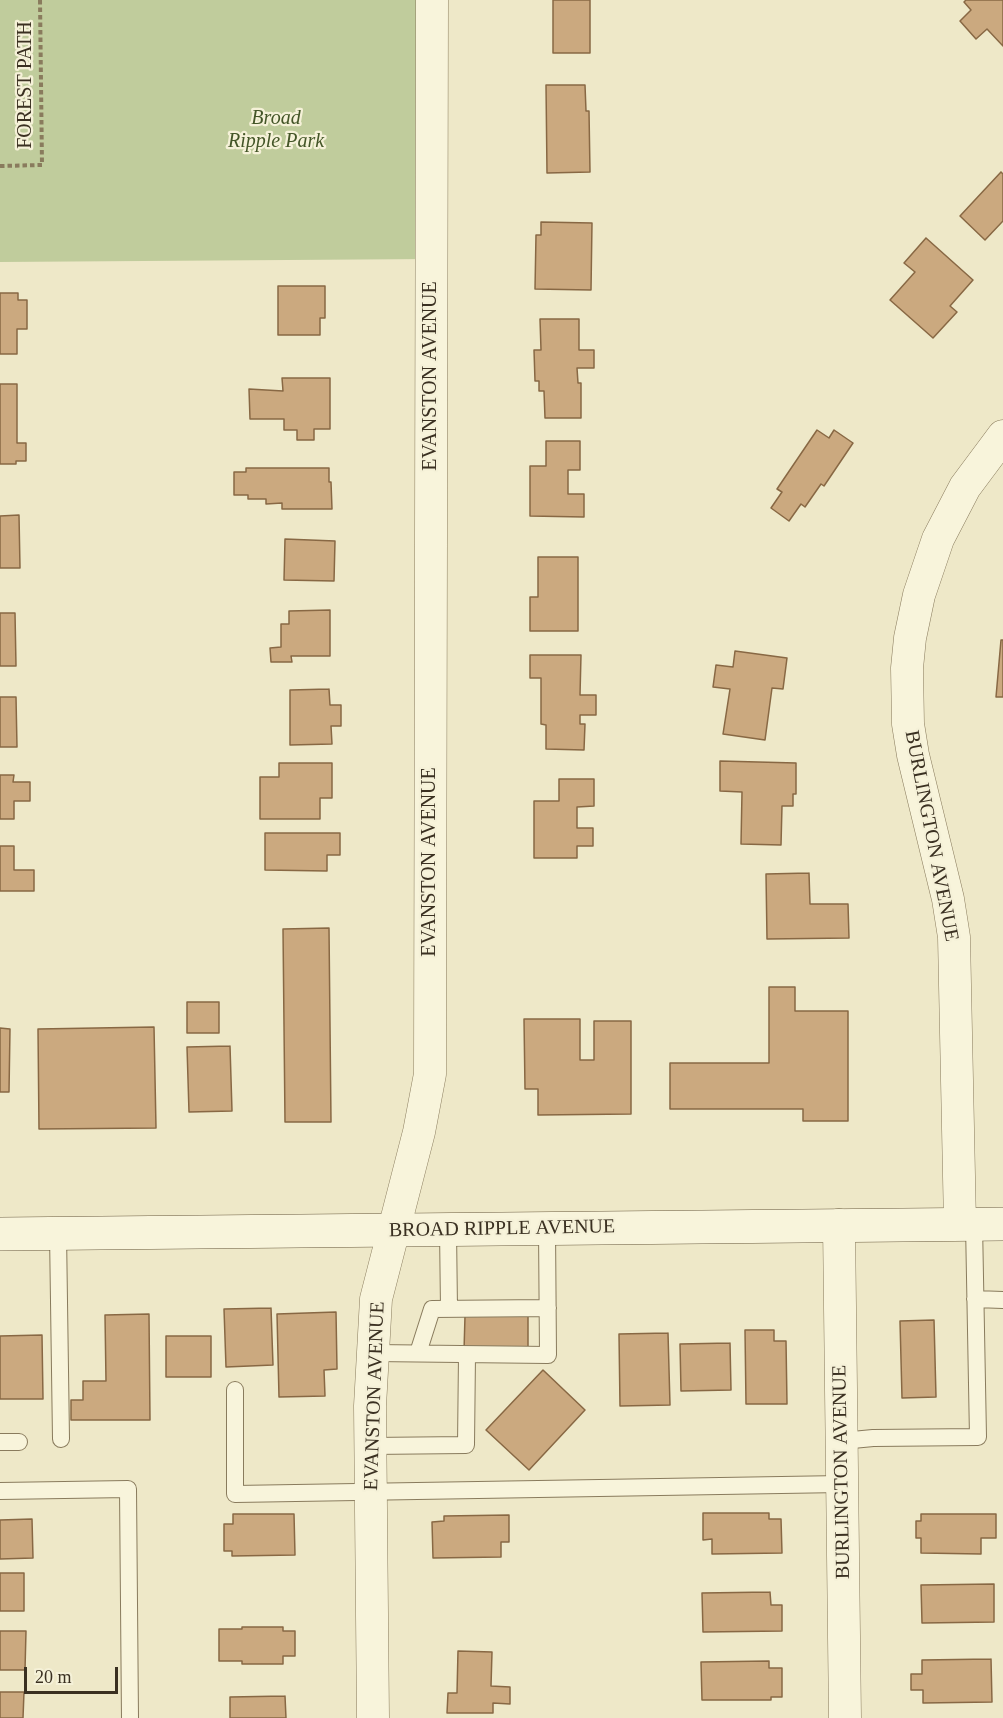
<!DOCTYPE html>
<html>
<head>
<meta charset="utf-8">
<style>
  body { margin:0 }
  #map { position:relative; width:1003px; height:1718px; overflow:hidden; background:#eee8c8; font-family:"Times New Roman",serif }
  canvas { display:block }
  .scale { position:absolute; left:24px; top:1667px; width:94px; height:27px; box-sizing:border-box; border:3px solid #3a3021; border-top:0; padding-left:8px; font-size:18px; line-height:21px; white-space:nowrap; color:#3a3021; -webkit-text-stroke:4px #f5f1d8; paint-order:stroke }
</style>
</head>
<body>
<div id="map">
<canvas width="1003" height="1718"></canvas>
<div class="scale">20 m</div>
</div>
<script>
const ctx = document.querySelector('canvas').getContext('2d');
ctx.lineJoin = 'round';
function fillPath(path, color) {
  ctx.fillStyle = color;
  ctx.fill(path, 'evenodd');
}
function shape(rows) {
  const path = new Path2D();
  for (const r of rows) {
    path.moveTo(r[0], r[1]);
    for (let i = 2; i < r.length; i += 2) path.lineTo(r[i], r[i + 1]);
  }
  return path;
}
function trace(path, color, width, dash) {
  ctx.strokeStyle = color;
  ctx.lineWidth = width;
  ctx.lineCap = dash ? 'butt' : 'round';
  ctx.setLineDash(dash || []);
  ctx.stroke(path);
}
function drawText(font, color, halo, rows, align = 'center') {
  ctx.font = font + ' "Times New Roman",serif';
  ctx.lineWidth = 4.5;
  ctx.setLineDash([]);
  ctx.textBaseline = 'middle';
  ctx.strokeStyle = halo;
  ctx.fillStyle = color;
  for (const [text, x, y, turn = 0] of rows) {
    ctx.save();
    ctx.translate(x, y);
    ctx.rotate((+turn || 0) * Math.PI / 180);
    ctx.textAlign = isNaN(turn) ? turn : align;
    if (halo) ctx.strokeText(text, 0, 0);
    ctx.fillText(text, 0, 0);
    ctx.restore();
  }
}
const green = shape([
  [0,0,432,0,431,259,0,262]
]);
const building = shape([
  [553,0,590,0,590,53,553,53,553,0],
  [966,0,1003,0,1003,46,987,29,976,39,960,21,971,10,964,2,966,0],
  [546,85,585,85,586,111,589,111,590,172,547,173,546,85],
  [1001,172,1003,174,1003,221,985,240,960,216,1001,172],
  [541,222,592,223,591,290,535,289,536,235,541,235,541,222],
  [926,238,973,280,950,306,957,312,933,338,890,300,915,272,904,263,926,238],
  [278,286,325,286,325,318,320,318,320,335,278,335,278,286],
  [0,293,18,293,18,300,27,300,27,329,17,329,17,354,0,354,0,293],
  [540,319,579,319,579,350,594,350,594,368,577,368,578,383,581,383,581,418,545,418,544,391,539,391,539,381,535,381,534,350,541,350,540,319],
  [282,378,330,378,330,429,314,429,314,440,297,440,297,430,284,430,284,419,250,419,249,389,283,391,282,378],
  [0,384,17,384,17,443,26,443,26,461,16,461,16,464,0,464,0,384],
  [817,430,829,438,834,430,853,443,824,486,821,484,805,507,801,504,789,521,771,508,782,492,777,489,817,430],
  [546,441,580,441,580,470,568,470,568,494,584,494,584,517,530,516,530,466,546,466,546,441],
  [246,468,329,468,329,482,331,482,332,509,282,509,282,503,266,504,266,499,248,499,248,495,234,495,234,472,246,472,246,468],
  [19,515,20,568,0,568,0,516,19,515],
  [285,539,335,541,334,581,284,580,285,539],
  [538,557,578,557,578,631,530,631,530,597,538,597,538,557],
  [330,610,330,656,291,656,292,662,271,662,270,648,281,647,281,624,289,624,289,611,330,610],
  [0,613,15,613,16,666,0,666,0,613],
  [1001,640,1003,640,1003,697,996,697,1001,640],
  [735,651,787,658,783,689,772,688,765,740,723,734,730,689,713,687,716,665,733,667,735,651],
  [530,655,581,655,580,695,596,695,596,715,580,715,580,724,585,724,584,750,546,749,546,725,541,724,541,678,530,678,530,655],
  [329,689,330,705,341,705,341,726,331,726,332,744,290,745,290,690,329,689],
  [0,697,16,697,17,747,0,747,0,697],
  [720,761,796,763,796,794,793,794,793,806,782,806,781,845,741,844,742,792,720,791,720,761],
  [279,763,332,763,332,798,320,798,320,819,260,819,260,777,279,777,279,763],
  [0,775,14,775,13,782,30,782,30,801,14,801,14,819,0,819,0,775],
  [559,779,594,779,594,806,577,807,577,828,593,828,593,846,577,846,577,858,534,858,534,801,559,801,559,779],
  [265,833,340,833,340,855,327,855,327,871,265,870,265,833],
  [0,846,14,846,14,870,34,870,34,891,0,891,0,846],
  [809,873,810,904,848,904,849,938,767,939,766,874,809,873],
  [329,928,331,1122,285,1122,283,929,329,928],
  [769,987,795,987,795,1011,848,1011,848,1121,803,1121,803,1109,670,1109,670,1063,769,1063,769,987],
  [187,1002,219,1002,219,1033,187,1033,187,1002],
  [524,1019,580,1019,580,1060,594,1060,594,1021,631,1021,631,1114,538,1115,538,1089,525,1089,524,1019],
  [154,1027,156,1128,39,1129,38,1029,154,1027],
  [0,1028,10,1029,9,1092,0,1092,0,1028],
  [230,1046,232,1111,189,1112,187,1047,230,1046],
  [271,1308,273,1365,226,1367,224,1309,271,1308],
  [336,1312,337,1369,324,1370,325,1396,279,1397,277,1314,336,1312],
  [149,1314,150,1420,71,1420,71,1400,83,1400,83,1381,106,1381,105,1315,149,1314],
  [465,1316,528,1316,528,1351,464,1351,465,1316],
  [934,1320,936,1397,902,1398,900,1321,934,1320],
  [745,1330,774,1330,774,1341,786,1341,787,1404,746,1404,745,1330],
  [668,1333,670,1405,620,1406,619,1334,668,1333],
  [42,1335,43,1399,0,1399,0,1336,42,1335],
  [166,1336,211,1336,211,1377,166,1377,166,1336],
  [730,1343,731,1390,681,1391,680,1344,730,1343],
  [543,1370,585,1410,529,1470,486,1430,543,1370],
  [703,1513,769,1513,769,1519,781,1519,782,1553,712,1554,712,1539,703,1540,703,1513],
  [233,1514,294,1514,295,1555,232,1556,232,1551,224,1551,224,1524,233,1524,233,1514],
  [921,1514,996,1514,996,1538,981,1538,981,1554,921,1553,921,1538,916,1538,916,1521,921,1521,921,1514],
  [509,1515,509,1542,501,1542,501,1557,433,1558,432,1522,444,1521,444,1516,509,1515],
  [32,1519,33,1558,0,1559,0,1520,32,1519],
  [0,1573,24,1573,24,1611,0,1611,0,1573],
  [994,1584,994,1622,922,1623,921,1585,994,1584],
  [770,1592,771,1605,782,1605,782,1631,703,1632,702,1593,770,1592],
  [242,1627,283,1627,283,1631,295,1631,295,1656,283,1656,283,1664,242,1664,242,1661,219,1661,219,1629,242,1629,242,1627],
  [0,1631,26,1631,25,1670,0,1670,0,1631],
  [458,1651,492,1652,491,1686,510,1687,510,1704,493,1703,493,1713,447,1713,448,1693,457,1693,458,1651],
  [991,1659,992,1702,923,1703,923,1690,911,1690,911,1674,922,1674,922,1660,991,1659],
  [769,1661,769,1668,782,1668,782,1697,771,1697,771,1700,702,1700,701,1662,769,1661],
  [0,1692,24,1692,23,1718,0,1718,0,1692],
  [285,1696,286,1718,230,1718,230,1697,285,1696]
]);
const path = shape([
  [0,166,42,165,40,0]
]);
const lane = shape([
  [448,1230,449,1309],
  [58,1233,61,1439],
  [975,1299,1003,1300],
  [374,1353,548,1355,547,1229],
  [418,1353,432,1309,548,1308],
  [235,1390,235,1494,842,1484],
  [842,1441,873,1438,978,1437,974,1224],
  [0,1442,19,1442],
  [370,1446,466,1445,467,1355],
  [0,1491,128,1489,130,1718]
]);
const street = shape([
  [960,1224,954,937,948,899,913,755,908,724,907,668,910,638,919,595,938,539,965,487,1003,436],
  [839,1225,845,1718],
  [373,1718,370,1406,376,1299,419,1132,430,1074,432,0]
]);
const secondary = shape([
  [0,1234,1003,1224]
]);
const streetNames = [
  ["FOREST PATH",26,85,-90],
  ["EVANSTON AVENUE",431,376,-90],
  ["BURLINGTON AVENUE",931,836,79],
  ["EVANSTON AVENUE",430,862,-90],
  ["BROAD RIPPLE AVENUE",502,1229,-1],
  ["EVANSTON AVENUE",375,1396,-88],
  ["BURLINGTON AVENUE",842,1472,-91]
];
const parkNames = [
  ["Broad",276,119],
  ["Ripple Park",276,142]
];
fillPath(green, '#c0cc9c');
fillPath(building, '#cba97f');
trace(building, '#886844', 1.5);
trace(lane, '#897b5d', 18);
trace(street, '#897b5d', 33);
trace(secondary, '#6b5c40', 34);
trace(path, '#897b5d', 4, [4.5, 3]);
trace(lane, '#f8f4db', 16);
trace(street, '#f8f4db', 32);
trace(secondary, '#f8f4db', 33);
drawText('20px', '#3a3021', '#f5f1d8', streetNames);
drawText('italic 20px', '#445628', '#f5f1d8', parkNames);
</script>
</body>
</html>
